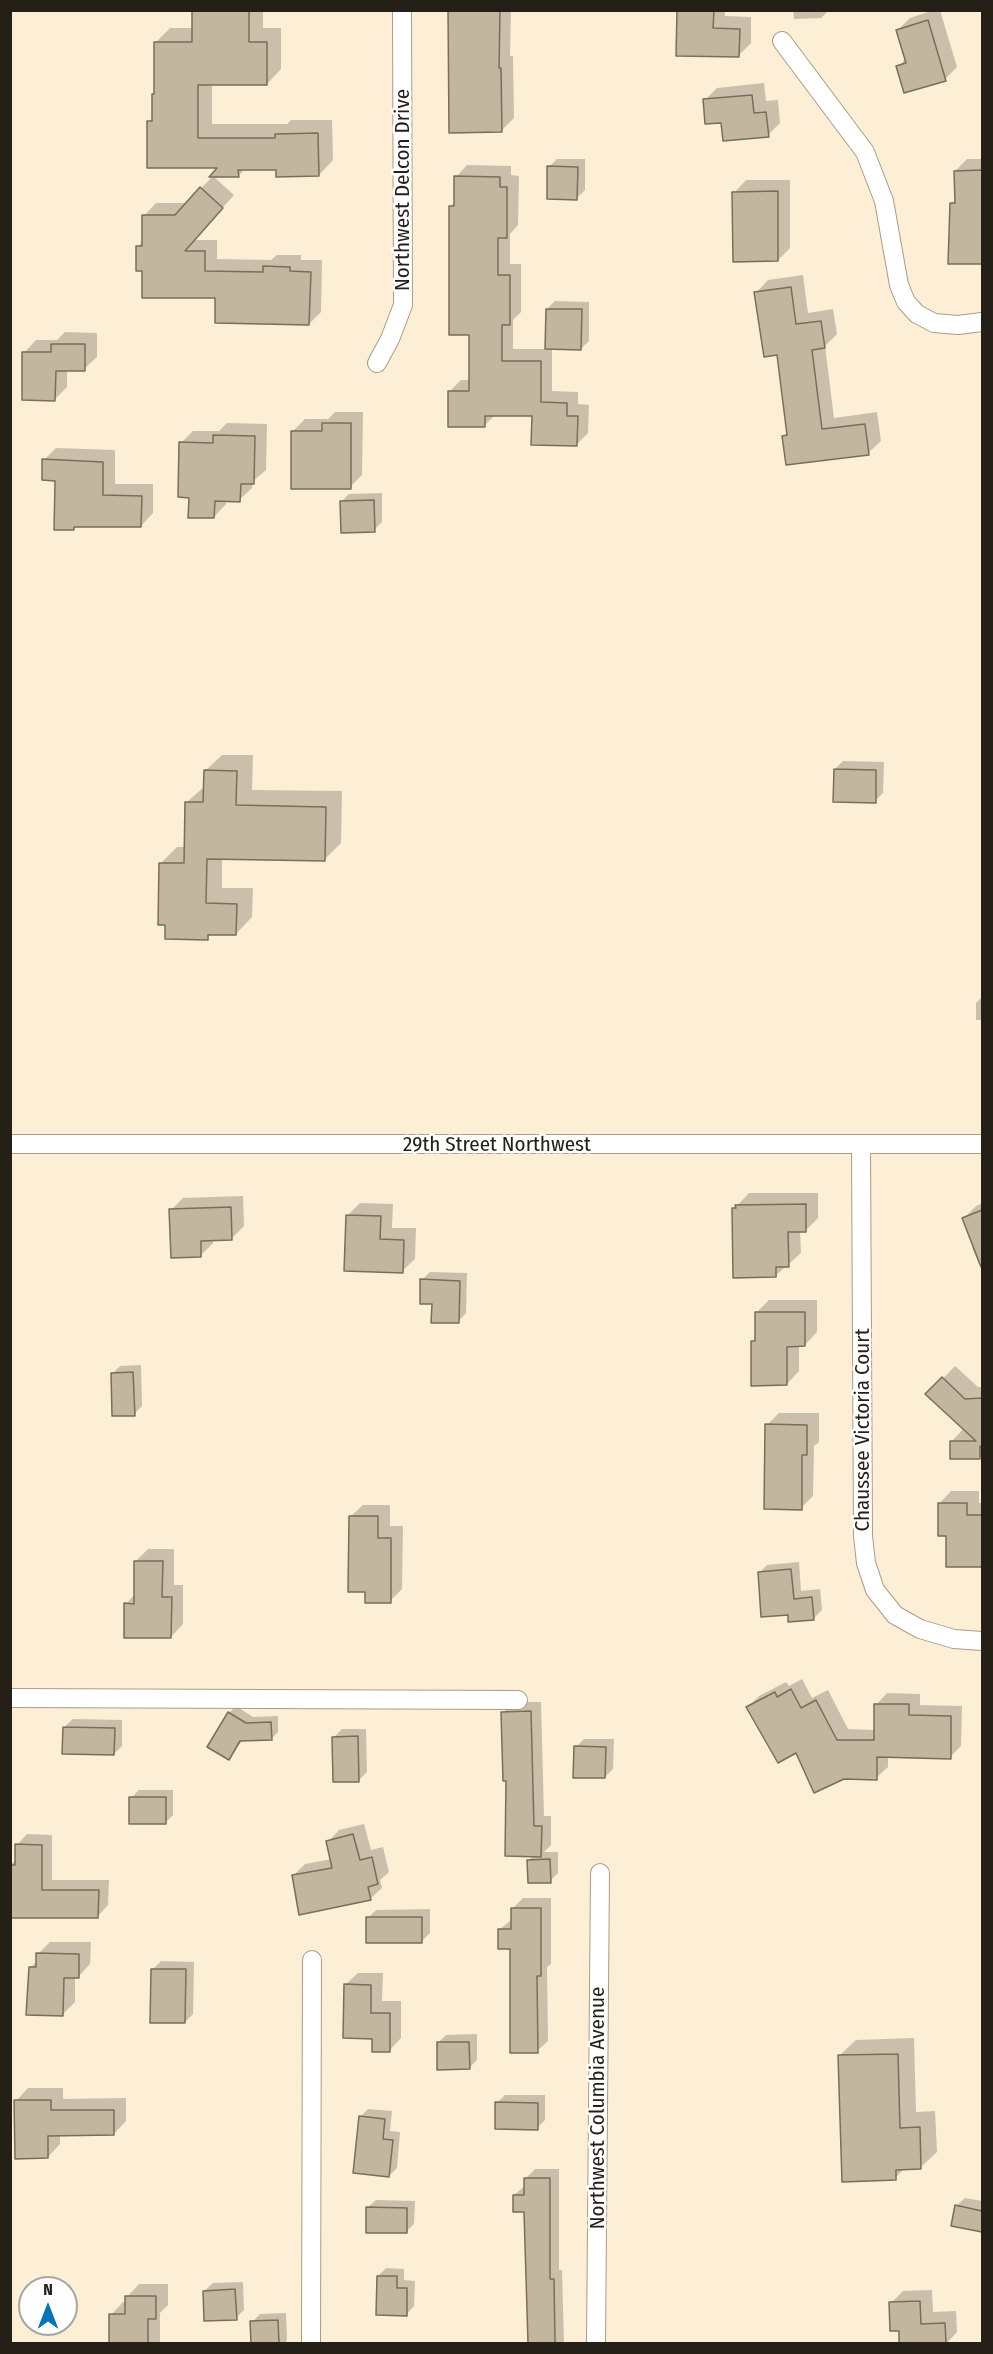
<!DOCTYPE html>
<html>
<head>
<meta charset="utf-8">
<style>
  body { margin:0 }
  #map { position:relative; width:993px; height:2354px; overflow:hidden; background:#fdefd6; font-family:"Fira Sans Condensed",sans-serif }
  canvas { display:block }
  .frame { position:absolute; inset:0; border:12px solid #252017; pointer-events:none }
  .north { position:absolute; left:18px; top:2276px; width:60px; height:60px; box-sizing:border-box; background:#fefefe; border:2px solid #a7a5a2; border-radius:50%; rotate:0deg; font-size:16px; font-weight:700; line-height:24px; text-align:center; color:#252017 }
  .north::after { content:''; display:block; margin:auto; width:21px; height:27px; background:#0073bd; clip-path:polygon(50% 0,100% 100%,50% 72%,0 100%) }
</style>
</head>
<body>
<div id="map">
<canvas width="993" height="2354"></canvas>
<div class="frame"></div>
<div class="north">N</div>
</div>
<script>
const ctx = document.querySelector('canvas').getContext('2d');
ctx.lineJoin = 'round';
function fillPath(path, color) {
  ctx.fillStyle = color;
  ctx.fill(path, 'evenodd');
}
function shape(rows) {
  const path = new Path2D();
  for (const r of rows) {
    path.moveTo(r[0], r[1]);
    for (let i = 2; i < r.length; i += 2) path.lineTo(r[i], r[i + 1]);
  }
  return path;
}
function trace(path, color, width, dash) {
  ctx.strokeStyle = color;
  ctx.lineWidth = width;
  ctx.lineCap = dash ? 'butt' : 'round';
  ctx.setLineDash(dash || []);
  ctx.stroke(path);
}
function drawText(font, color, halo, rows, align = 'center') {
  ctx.font = font + ' "Fira Sans Condensed",sans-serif';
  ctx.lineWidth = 5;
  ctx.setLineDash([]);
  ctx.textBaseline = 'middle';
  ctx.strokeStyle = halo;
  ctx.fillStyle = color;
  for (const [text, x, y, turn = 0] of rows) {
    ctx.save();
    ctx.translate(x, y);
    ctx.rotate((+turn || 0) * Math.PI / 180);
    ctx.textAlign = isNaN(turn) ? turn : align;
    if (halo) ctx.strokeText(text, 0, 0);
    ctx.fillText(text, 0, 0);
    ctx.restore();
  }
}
const shadow = shape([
  [193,10,263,10,263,28,281,28,281,69,267,84,212,84,212,124,287,124,291,120,332,120,333,160,319,175,277,169,245,169,238,176,220,167,149,122,153,117,153,95,155,93,155,43,170,28,194,28],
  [450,10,511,10,510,56,513,56,514,118,501,131],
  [678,10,725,10,725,16,751,17,751,43,738,56],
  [793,10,829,10,821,18,794,19],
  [934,10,940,10,957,67,945,79,898,67,906,58,898,30,910,18],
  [764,83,766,101,778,100,780,123,768,135,723,121,705,100,717,88],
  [557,159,585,159,585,190,577,198,549,167],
  [967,159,982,159,982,263,949,262,951,204,956,199,955,171],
  [467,165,511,166,511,175,519,176,518,225,510,234,510,264,521,264,521,312,513,320,513,349,547,349,547,309,555,301,589,302,589,341,581,349,552,348,552,391,578,392,578,404,589,405,588,433,577,444,533,415,495,415,485,425,449,392,461,380,471,380,471,334,450,207,455,202,456,177],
  [213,176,234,195,194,240,217,240,217,259,271,260,277,255,301,255,301,260,322,260,321,312,309,324,217,296,144,270,137,247,144,240,144,216,156,203,187,203],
  [746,180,790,180,790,248,778,260,734,193],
  [803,275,808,313,833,309,837,334,825,346,834,418,877,412,881,441,868,453,784,437,788,432,778,354,756,293,768,280],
  [65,332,97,333,97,357,84,369,67,369,67,387,55,399,24,353,36,340,57,340],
  [335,412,363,412,362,475,350,487,293,431,305,419,328,419],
  [227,423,267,424,266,470,252,482,252,488,239,500,226,500,226,504,214,517,190,496,181,443,193,431,219,431],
  [56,448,115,450,115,484,153,484,153,513,141,526,77,525,73,529,56,479,44,460],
  [382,493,382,522,374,530,341,502,349,494],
  [222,755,253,755,252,790,342,791,341,843,325,859,222,858,222,888,253,888,252,917,236,934,212,934,207,938,161,863,177,847,186,847,187,802,205,786,205,771],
  [843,761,884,762,883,793,875,801,835,769],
  [982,997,982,1020,976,1020,976,1003],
  [749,1193,818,1193,818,1218,806,1230,800,1230,801,1253,775,1276,734,1209],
  [243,1196,244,1226,231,1239,213,1239,213,1243,201,1255,171,1210,183,1198],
  [360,1203,393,1204,392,1228,416,1228,415,1259,402,1271,347,1216],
  [982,1203,982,1265,982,1263,979,1264,972,1247,974,1245,964,1218,976,1206],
  [430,1272,467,1273,466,1313,458,1322,433,1303,422,1280],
  [769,1300,817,1300,817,1332,805,1345,799,1345,799,1371,787,1384,753,1342,756,1338,756,1313],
  [141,1365,142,1406,134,1414,112,1374,120,1366],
  [955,1366,978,1387,982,1387,982,1454,980,1457,951,1442,964,1428,928,1394],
  [779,1413,819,1413,819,1442,814,1446,813,1496,801,1508,767,1425],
  [951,1491,979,1491,979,1503,982,1503,982,1565,948,1566,948,1534,939,1504],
  [363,1505,390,1505,390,1526,403,1526,402,1589,390,1601,367,1591,350,1517],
  [148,1549,174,1549,174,1585,183,1585,183,1624,171,1637,126,1604,135,1594,136,1561],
  [799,1562,801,1591,820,1589,822,1610,813,1619,789,1613,759,1573,767,1565],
  [802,1679,812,1698,828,1690,848,1729,875,1730,876,1705,887,1693,920,1694,920,1705,962,1706,961,1746,950,1757,888,1756,888,1767,876,1778,797,1751,748,1707,759,1696,786,1682,789,1686],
  [513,1702,541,1702,544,1816,551,1816,551,1845,544,1852,558,1852,558,1873,550,1881,529,1860,534,1855,507,1779,503,1713],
  [236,1706,253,1717,278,1716,278,1732,271,1739,243,1740,228,1758,229,1713],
  [73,1719,122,1720,122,1746,114,1754,64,1727],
  [342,1729,366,1729,367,1772,359,1780,334,1737],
  [584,1739,614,1739,613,1769,605,1777,576,1747],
  [139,1790,173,1790,173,1815,165,1823,131,1798],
  [364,1824,371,1850,383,1847,389,1872,380,1880,382,1888,370,1899,293,1876,305,1864,332,1859,328,1842,339,1830],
  [27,1834,52,1835,52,1880,109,1880,108,1905,98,1916,10,1917,10,1865,16,1860,17,1845],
  [523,1898,551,1898,551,1964,547,1967,548,2041,537,2051,512,1947,499,1930,512,1919,512,1909],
  [430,1909,430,1933,422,1941,368,1918,376,1910],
  [50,1942,91,1942,90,1964,78,1977,75,1976,75,2002,63,2014,30,1968,37,1961,38,1954],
  [161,1961,194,1962,193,2014,185,2022,153,1969],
  [358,1973,383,1973,382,2001,401,2001,401,2038,389,2051,374,2037,345,1985],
  [477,2034,477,2060,469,2068,438,2043,446,2035],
  [914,2038,916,2112,935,2111,937,2152,920,2168,905,2168,895,2178,839,2056,856,2040],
  [28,2088,63,2088,63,2099,126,2098,126,2121,114,2134,60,2134,60,2144,48,2157,16,2101],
  [505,2095,545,2095,545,2120,537,2128,497,2103],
  [368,2109,392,2111,390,2131,400,2132,397,2168,389,2176,360,2117],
  [535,2169,559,2169,559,2270,562,2270,564,2344,529,2344,525,2210,514,2195,525,2186,525,2179],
  [965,2198,982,2201,982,2231,953,2225,956,2206],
  [376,2200,415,2201,414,2224,406,2232,367,2208],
  [386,2268,404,2269,404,2280,415,2281,414,2306,406,2315,378,2276],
  [243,2282,244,2310,236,2318,204,2291,213,2283],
  [139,2284,168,2284,168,2305,160,2313,160,2344,111,2344,111,2315,123,2302,127,2302,127,2297],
  [932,2290,933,2312,956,2311,957,2332,946,2344,901,2344,900,2329,891,2303,903,2291],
  [286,2313,287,2340,284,2344,253,2344,252,2322,260,2314]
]);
const building = shape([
  [192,10,249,10,249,42,267,42,267,85,198,85,198,138,275,138,275,134,318,133,319,176,276,177,276,170,238,170,239,177,209,177,217,168,147,168,147,121,152,121,152,94,154,94,154,42,192,42,192,10],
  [448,10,500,10,499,68,501,68,502,132,449,133,448,10],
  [677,10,714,10,713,28,740,29,739,57,676,56,677,10],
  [928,20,946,81,904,93,896,66,906,63,896,30,928,20],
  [752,95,754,113,766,112,769,137,723,141,721,123,705,124,703,99,752,95],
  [547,166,578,167,577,200,547,199,547,166],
  [982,170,982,264,948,264,950,203,955,203,954,171,982,170],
  [454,176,500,177,500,187,507,187,507,238,498,238,498,275,510,275,510,325,502,325,502,361,541,361,541,402,567,403,567,416,578,416,577,446,531,445,532,416,485,416,485,427,448,427,448,391,469,391,469,335,449,335,449,206,454,206,454,176],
  [200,187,223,208,185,251,205,251,205,271,263,272,263,266,290,267,290,271,311,272,309,325,215,323,215,298,142,298,142,271,136,271,136,246,142,246,142,215,175,215,200,187],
  [778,191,778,261,733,262,732,192,778,191],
  [791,287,796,324,821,321,825,348,812,350,822,429,865,424,869,455,786,465,782,436,787,435,777,355,764,357,754,292,791,287],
  [546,309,582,309,581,350,545,349,546,309],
  [51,344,85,344,85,371,56,371,55,401,22,400,22,352,51,352,51,344],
  [322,423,351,423,351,489,291,489,291,431,322,431,322,423],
  [213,435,255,436,254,484,241,484,240,502,215,501,214,518,188,518,189,498,178,497,179,442,213,443,213,435],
  [42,459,103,462,103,495,142,496,141,527,74,527,74,530,54,530,55,481,42,480,42,459],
  [374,500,375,532,341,533,340,501,374,500],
  [834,769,876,770,876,803,833,802,834,769],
  [204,770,237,771,236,805,326,807,325,861,207,859,206,903,237,904,236,935,208,935,208,940,165,939,165,925,158,925,159,863,184,863,185,802,203,802,204,770],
  [806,1204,806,1232,788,1232,789,1267,776,1267,776,1277,733,1278,732,1208,736,1208,735,1205,806,1204],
  [231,1207,232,1240,201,1241,201,1257,171,1258,169,1209,231,1207],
  [982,1210,982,1266,981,1267,962,1218,982,1210],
  [346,1215,381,1216,380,1239,404,1240,403,1273,344,1271,346,1215],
  [420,1279,460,1281,459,1323,431,1323,432,1304,420,1304,420,1279],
  [755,1312,805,1312,805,1346,787,1347,787,1385,751,1386,751,1341,755,1341,755,1312],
  [133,1372,135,1416,112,1416,111,1373,133,1372],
  [942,1377,965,1399,982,1398,982,1448,980,1446,980,1459,950,1459,950,1441,976,1441,925,1394,942,1377],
  [765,1424,807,1425,807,1455,802,1455,802,1510,764,1509,765,1424],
  [938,1503,967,1503,967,1515,982,1515,982,1567,946,1567,946,1536,938,1536,938,1503],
  [349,1516,378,1516,378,1538,391,1538,391,1603,365,1603,365,1592,348,1592,349,1516],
  [134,1561,163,1561,162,1597,172,1597,171,1638,124,1638,124,1603,134,1604,134,1561],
  [791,1569,794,1599,812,1597,814,1620,788,1622,788,1615,761,1617,758,1572,791,1569],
  [791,1689,801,1708,816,1700,837,1740,874,1740,874,1704,909,1704,909,1715,951,1716,951,1759,877,1757,877,1780,844,1779,814,1793,796,1753,778,1763,746,1707,775,1692,777,1697,791,1689],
  [531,1711,534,1826,542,1826,541,1857,505,1856,506,1781,503,1781,501,1712,531,1711],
  [228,1712,246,1723,271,1722,272,1740,240,1741,229,1760,207,1747,228,1712],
  [63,1727,115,1728,114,1755,62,1754,63,1727],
  [358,1736,359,1782,333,1782,332,1737,358,1736],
  [574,1746,606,1747,605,1778,573,1778,574,1746],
  [129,1797,166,1797,166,1824,129,1824,129,1797],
  [353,1834,360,1860,372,1857,378,1884,368,1887,371,1900,299,1915,292,1875,332,1868,326,1841,353,1834],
  [15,1844,42,1845,42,1890,99,1890,98,1918,10,1918,10,1865,15,1865,15,1844],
  [550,1859,551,1883,528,1883,527,1860,550,1859],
  [511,1908,541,1908,541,1976,537,1976,538,2053,510,2053,510,1949,498,1949,498,1929,511,1929,511,1908],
  [366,1917,422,1917,422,1943,366,1943,366,1917],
  [36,1953,79,1954,79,1978,64,1978,63,2016,26,2015,29,1967,36,1967,36,1953],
  [151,1969,186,1969,185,2023,150,2023,151,1969],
  [344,1984,371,1985,371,2013,390,2013,390,2052,372,2052,372,2039,343,2038,344,1984],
  [437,2042,469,2042,470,2069,437,2070,437,2042],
  [898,2054,900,2128,920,2127,921,2169,896,2170,896,2180,842,2182,838,2055,898,2054],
  [14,2100,51,2100,51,2110,114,2110,114,2135,48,2136,48,2158,15,2159,14,2100],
  [495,2102,538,2103,538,2130,495,2129,495,2102],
  [359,2116,385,2119,383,2139,393,2140,389,2177,353,2173,359,2116],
  [524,2178,550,2178,550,2279,554,2279,555,2343,528,2343,524,2212,513,2212,513,2195,524,2195,524,2178],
  [955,2205,982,2211,982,2232,951,2226,955,2205],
  [366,2207,407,2208,407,2233,366,2233,366,2207],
  [377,2276,397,2276,397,2288,407,2288,407,2316,376,2315,377,2276],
  [235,2289,237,2320,204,2321,203,2291,235,2289],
  [125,2296,156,2296,156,2319,148,2319,148,2343,109,2343,109,2314,125,2314,125,2296],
  [920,2301,921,2324,945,2323,946,2343,899,2343,899,2331,890,2331,889,2302,920,2301],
  [278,2320,279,2343,251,2343,250,2321,278,2320]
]);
const street = shape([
  [782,41,865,152,884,201,899,285,906,302,917,314,934,323,958,325,982,322],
  [377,363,390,339,403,305,402,10],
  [10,1144,982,1144],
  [861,1145,863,1536,866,1563,875,1590,895,1615,920,1629,954,1639,982,1641],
  [10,1698,518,1700],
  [311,2344,312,1960],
  [596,2344,600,1873]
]);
const streetNames = [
  ["Northwest Delcon Drive",403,190,-90],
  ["29th Street Northwest",497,1145],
  ["Chaussee Victoria Court",863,1430,-90],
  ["Northwest Columbia Avenue",598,2108,-90]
];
fillPath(shadow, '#0003');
fillPath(building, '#c3b69e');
trace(building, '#7a6e58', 1.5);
trace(street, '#a99d86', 20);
trace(street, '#fff', 18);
drawText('21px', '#252017', '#fefefe', streetNames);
</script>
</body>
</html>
